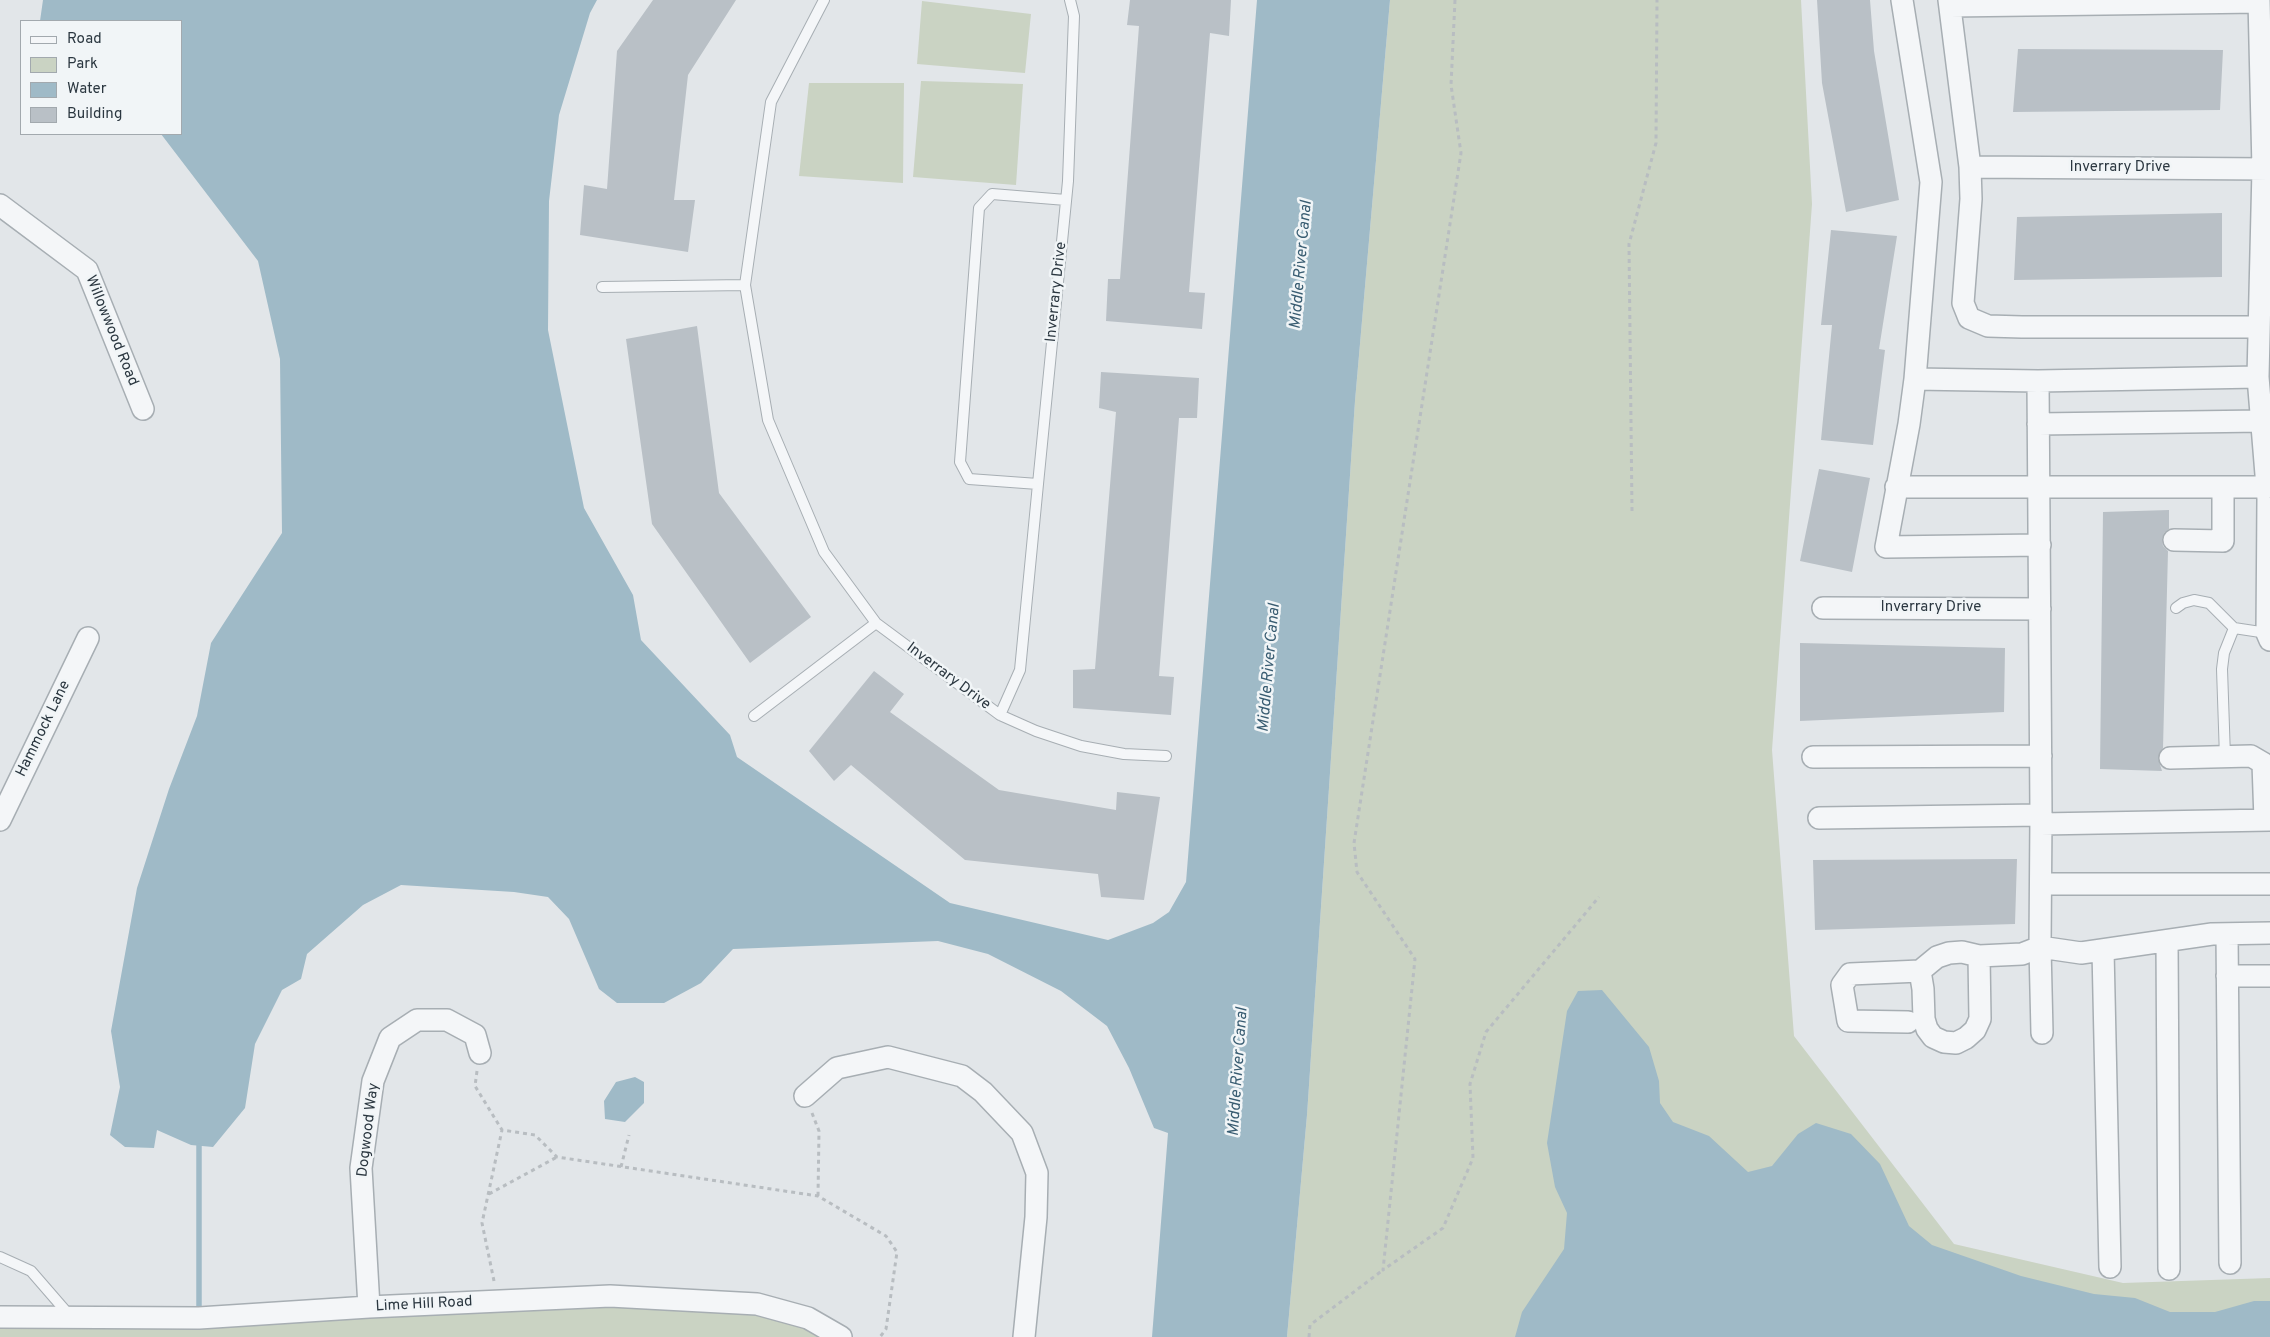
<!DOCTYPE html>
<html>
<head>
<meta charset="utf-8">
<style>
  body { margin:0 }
  #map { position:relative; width:2270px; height:1337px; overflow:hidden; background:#e2e6e9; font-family:Overpass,sans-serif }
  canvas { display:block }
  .legend { position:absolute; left:20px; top:20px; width:162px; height:115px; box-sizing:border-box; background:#f1f5f7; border:1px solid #a2a9ae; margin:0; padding:6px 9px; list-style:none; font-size:15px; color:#2b3740 }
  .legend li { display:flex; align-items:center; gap:10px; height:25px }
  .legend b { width:25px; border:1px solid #a2a9ae }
</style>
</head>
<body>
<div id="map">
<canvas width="2270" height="1337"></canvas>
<ul class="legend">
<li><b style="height:6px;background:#f4f6f8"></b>Road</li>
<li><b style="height:14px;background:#cad3c3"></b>Park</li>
<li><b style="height:14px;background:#9fbac7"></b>Water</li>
<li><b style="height:14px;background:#b9c0c6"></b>Building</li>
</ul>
</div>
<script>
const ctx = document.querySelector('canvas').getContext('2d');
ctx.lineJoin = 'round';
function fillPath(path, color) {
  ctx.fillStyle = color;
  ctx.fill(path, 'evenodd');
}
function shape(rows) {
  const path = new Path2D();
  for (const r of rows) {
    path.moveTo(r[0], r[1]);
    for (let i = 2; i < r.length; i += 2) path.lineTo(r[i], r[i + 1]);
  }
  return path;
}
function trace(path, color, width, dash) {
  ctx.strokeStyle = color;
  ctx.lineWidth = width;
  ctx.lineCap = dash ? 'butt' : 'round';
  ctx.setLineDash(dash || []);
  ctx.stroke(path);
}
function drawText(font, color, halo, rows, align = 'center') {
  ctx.font = font + ' Overpass,sans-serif';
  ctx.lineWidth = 5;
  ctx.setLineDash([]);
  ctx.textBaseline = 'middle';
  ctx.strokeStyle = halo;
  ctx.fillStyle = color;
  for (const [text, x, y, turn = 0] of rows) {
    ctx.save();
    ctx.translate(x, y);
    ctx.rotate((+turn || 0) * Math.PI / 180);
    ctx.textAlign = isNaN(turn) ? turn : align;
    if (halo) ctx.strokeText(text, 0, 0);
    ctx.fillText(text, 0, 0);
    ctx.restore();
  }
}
const green = shape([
  [1390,0,1801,0,1812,204,1772,750,1794,1036,1954,1244,2123,1283,2270,1278,2270,1337,1287,1337,1307,1115,1355,401],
  [922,1,1031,14,1025,73,917,64],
  [921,81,1023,84,1016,185,913,177],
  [809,83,904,83,903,183,799,176],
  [757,1304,841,1337,0,1337,0,1317,369,1307]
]);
const water = shape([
  [43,0,597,0,590,13,559,115,549,201,548,330,584,508,633,595,641,640,730,735,737,757,950,903,1108,940,1153,923,1169,912,1186,882,1257,0,1390,0,1355,401,1307,1115,1287,1337,1152,1337,1168,1133,1154,1128,1129,1068,1107,1026,1061,991,988,954,938,941,733,949,701,983,664,1003,617,1003,599,989,569,919,548,897,514,892,401,885,363,905,307,954,301,979,282,990,255,1044,245,1108,213,1147,191,1145,157,1130,154,1148,125,1147,110,1135,120,1087,111,1031,137,888,169,789,197,716,211,643,282,533,280,359,258,261,161,134,181,134,181,21,40,21],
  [1602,990,1649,1047,1659,1081,1660,1103,1673,1122,1709,1136,1748,1172,1772,1166,1798,1134,1816,1123,1851,1134,1880,1164,1909,1226,1932,1245,2021,1276,2094,1294,2135,1298,2170,1312,2215,1312,2254,1301,2270,1301,2270,1337,1515,1337,1522,1312,1564,1249,1567,1213,1555,1187,1547,1143,1567,1011,1578,991],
  [635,1077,644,1082,644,1103,625,1122,605,1119,604,1101,616,1082]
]);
const stream = shape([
  [199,1146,199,1314]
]);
const building = shape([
  [653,0,736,0,688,75,674,200,695,200,688,252,580,235,584,185,607,189,617,51],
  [1130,0,1231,0,1229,36,1210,33,1189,292,1205,293,1202,329,1106,321,1108,279,1120,279,1139,26,1127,25],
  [1817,0,1870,0,1874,51,1899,200,1846,212,1822,83],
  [2018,49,2223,50,2220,110,2013,112],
  [2222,213,2222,277,2014,280,2017,217],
  [1831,230,1897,236,1879,349,1885,350,1873,445,1821,440,1832,325,1821,325],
  [697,326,719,493,811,617,750,663,652,524,626,339],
  [1101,372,1199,378,1197,418,1179,418,1159,676,1174,677,1171,715,1073,708,1073,670,1095,669,1116,412,1099,408],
  [1819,469,1870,478,1852,572,1800,561],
  [2169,510,2169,529,2164,533,2162,539,2163,546,2168,551,2163,748,2158,758,2162,771,2100,769,2103,512],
  [1800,643,2005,648,2004,712,1800,721],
  [874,671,904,694,890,712,999,790,1116,810,1117,792,1160,797,1144,900,1101,897,1098,874,965,860,851,765,834,781,809,751],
  [2017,859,2015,924,1815,930,1813,860]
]);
const path = shape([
  [1455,0,1451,85,1461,153,1354,843,1357,872,1415,959,1383,1270,1443,1228,1473,1158,1470,1084,1486,1032,1599,897],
  [1632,511,1629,244,1656,143,1657,0],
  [477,1071,475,1086,502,1130,535,1135,557,1157,818,1196,886,1236,897,1252,886,1329,880,1337],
  [812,1113,819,1131,818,1196],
  [621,1167,629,1135],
  [489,1194,557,1157],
  [494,1281,482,1223,502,1130],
  [1309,1337,1310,1325,1383,1270]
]);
const service = shape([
  [824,0,771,102,745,285,768,420,824,552,876,623,1000,715,1020,670,1038,484,1068,181,1074,16,1070,0],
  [602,287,745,285],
  [1038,484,969,479,960,462,979,208,992,194,1066,200],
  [2176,608,2183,603,2194,600,2209,603,2234,628,2267,633],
  [1000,715,1036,731,1081,746,1124,754,1166,756],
  [754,716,876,623],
  [2225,757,2222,669,2224,653,2234,628],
  [0,1257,31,1271,70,1316]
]);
const minor = shape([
  [1902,0,1931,182,1915,379,2038,381,2258,377],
  [1949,0,1970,167,1971,199,1963,303,1969,318,1988,326,2022,327,2259,327],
  [2259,0,2263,169,2258,377,2268,499,2267,633,2270,640],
  [1950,6,2259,2],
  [1970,167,2270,169],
  [0,205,87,270,143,409],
  [1915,379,1909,424,1886,547,2040,545],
  [2038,381,2041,815],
  [2038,424,2262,421],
  [1896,487,2267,487],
  [2174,540,2223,541,2223,487],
  [1823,608,2040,609],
  [1813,757,2041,756],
  [2170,758,2251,756,2263,763,2265,820],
  [1819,818,2041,815,2040,947,2081,953,2212,934,2270,933],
  [0,820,88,638],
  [2041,824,2270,820],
  [2041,884,2270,884],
  [2227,934,2230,1263],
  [2167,941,2169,1269],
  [2103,950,2110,1267],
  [1920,971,1923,989,1924,1019,1927,1029,1933,1037,1944,1042,1956,1043,1966,1038,1975,1030,1980,1019,1979,956],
  [2227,976,2270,976],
  [1908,1022,1848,1021,1842,985,1850,974,1920,971,1937,957,1949,953,1962,952,1979,956,2022,954,2040,947,2042,1033],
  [805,1096,837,1068,888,1057,962,1076,983,1092,1022,1133,1037,1173,1036,1217,1024,1337],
  [369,1307,361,1168,373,1081,390,1038,417,1020,447,1020,475,1035,480,1053],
  [0,1317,199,1318,369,1307,610,1296,757,1304,808,1318,841,1337]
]);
const streetNames = [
  ["Inverrary Drive",2120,168],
  ["Inverrary Drive",1057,292,-84],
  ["Willowwood Road",111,331,68],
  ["Inverrary Drive",1931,608],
  ["Inverrary Drive",948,677,37],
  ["Hammock Lane",44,729,-64],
  ["Dogwood Way",369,1130,-83],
  ["Lime Hill Road",424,1305,-3]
];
const waterNames = [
  ["Middle River Canal",1302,265,-85],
  ["Middle River Canal",1270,668,-85],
  ["Middle River Canal",1239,1072,-86]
];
fillPath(green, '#cad3c3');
fillPath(water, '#9fbac7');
trace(stream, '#9fbac7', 5.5);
fillPath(building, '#b9c0c6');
trace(service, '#a7aeb3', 12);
trace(minor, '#a7aeb3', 24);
trace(path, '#b8bdc1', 3, [4, 4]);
trace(service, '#f4f6f8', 10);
trace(minor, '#f4f6f8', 21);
drawText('15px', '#2b3740', '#f1f5f7', streetNames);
drawText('italic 16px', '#385c71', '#f1f5f7', waterNames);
</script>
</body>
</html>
